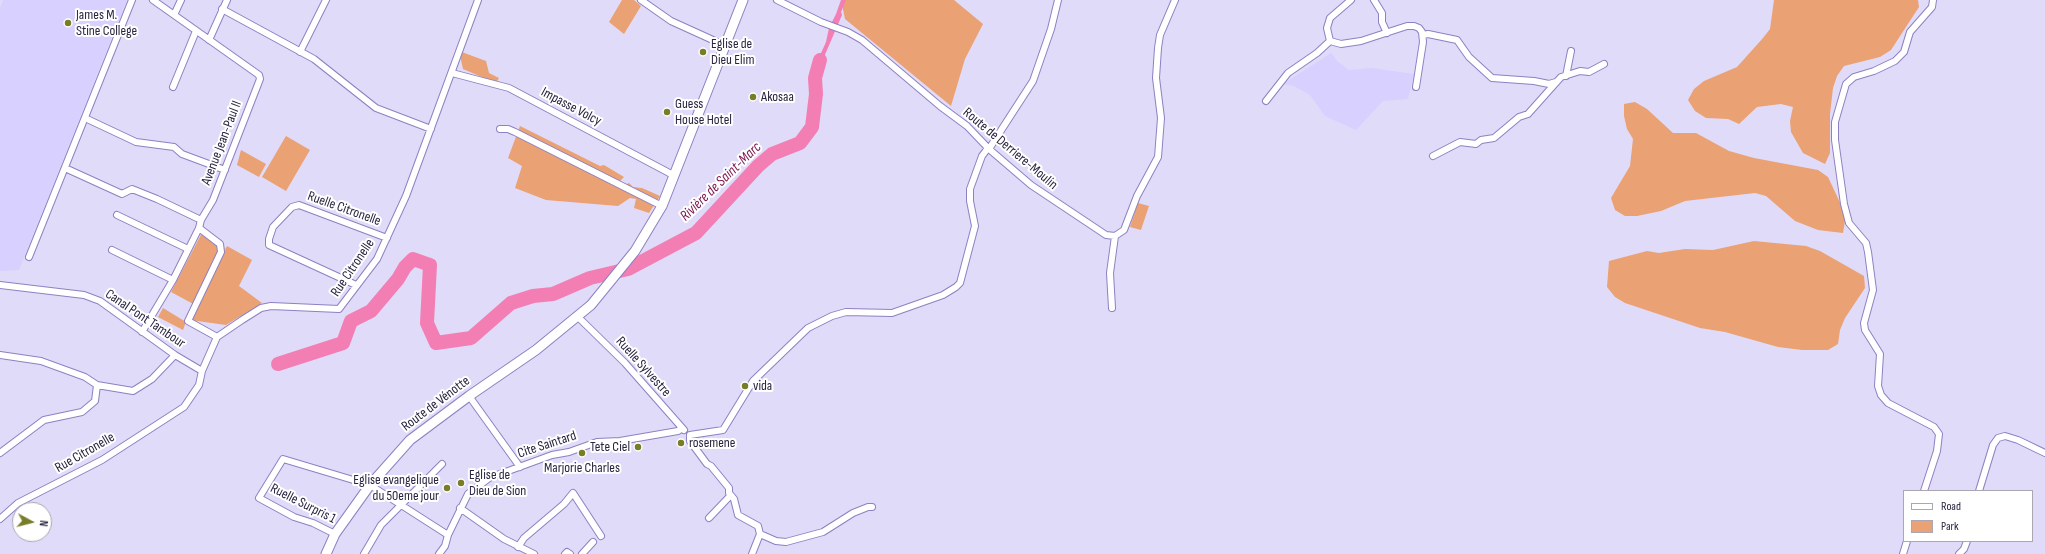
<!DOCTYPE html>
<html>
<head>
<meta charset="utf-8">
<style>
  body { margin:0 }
  #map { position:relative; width:2045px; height:554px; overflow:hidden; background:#e0dbf8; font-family:"Sofia Sans Condensed",sans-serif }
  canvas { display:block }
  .legend { position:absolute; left:1903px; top:490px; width:130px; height:52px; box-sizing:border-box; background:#fff; border:1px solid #aaa7b2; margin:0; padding:5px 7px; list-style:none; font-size:12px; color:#2a243f }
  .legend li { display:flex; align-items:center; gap:8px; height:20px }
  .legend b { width:20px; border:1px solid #aaa7b2 }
  .north { position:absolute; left:12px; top:502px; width:40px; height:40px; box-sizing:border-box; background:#fff; border:1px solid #aaa7b2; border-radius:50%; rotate:97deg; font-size:11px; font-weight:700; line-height:16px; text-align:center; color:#2a243f }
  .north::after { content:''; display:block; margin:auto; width:14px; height:18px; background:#787d27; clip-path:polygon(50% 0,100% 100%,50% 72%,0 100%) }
</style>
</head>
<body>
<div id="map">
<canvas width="2045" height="554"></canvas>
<ul class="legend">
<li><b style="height:5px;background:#fff"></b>Road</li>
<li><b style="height:11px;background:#eaa173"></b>Park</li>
</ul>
<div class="north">N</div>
</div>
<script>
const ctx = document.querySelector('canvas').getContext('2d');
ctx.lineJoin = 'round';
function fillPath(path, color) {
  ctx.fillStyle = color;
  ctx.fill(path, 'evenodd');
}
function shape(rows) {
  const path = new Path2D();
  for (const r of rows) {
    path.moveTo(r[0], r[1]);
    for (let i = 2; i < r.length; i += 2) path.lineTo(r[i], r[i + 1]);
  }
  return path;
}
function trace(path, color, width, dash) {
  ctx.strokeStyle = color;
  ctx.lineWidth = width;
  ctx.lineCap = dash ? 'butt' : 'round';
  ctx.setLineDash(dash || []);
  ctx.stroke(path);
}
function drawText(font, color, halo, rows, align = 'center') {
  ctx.font = font + ' "Sofia Sans Condensed",sans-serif';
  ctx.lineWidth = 4;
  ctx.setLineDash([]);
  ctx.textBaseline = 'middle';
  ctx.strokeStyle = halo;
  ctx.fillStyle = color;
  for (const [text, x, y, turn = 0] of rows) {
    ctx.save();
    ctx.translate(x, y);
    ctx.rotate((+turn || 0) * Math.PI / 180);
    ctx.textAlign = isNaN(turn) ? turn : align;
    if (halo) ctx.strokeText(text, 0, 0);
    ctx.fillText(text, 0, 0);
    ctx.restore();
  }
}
const built = shape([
  [3,0,127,0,19,270,0,271,0,8],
  [1331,53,1337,61,1349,70,1372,68,1414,74,1408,99,1383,101,1356,130,1325,116,1310,95,1294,86,1283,84]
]);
const green = shape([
  [622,0,634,0,641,6,624,34,609,22],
  [841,0,954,0,983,24,965,59,951,106,845,19],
  [1774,0,1918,0,1919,7,1891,50,1880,57,1844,66,1837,76,1833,88,1830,114,1830,153,1825,164,1803,153,1791,132,1790,121,1793,107,1781,104,1757,107,1739,124,1728,119,1706,118,1695,111,1688,100,1694,89,1704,81,1737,67,1763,38,1770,29],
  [459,51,486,61,489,73,499,78,496,83,463,69],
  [1635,102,1647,109,1673,133,1696,133,1729,151,1754,158,1818,170,1828,177,1843,209,1845,221,1843,233,1818,230,1795,221,1766,196,1755,193,1685,201,1661,211,1637,216,1625,216,1615,210,1611,198,1630,166,1633,139,1627,129,1624,116,1624,104],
  [520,126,600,166,604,165,624,177,618,183,622,186,629,183,633,187,642,188,660,196,649,213,634,208,636,199,630,198,618,206,546,200,515,188,522,166,508,158],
  [286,136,310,150,286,191,262,177],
  [241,150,266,164,259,177,237,165],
  [1138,203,1149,206,1141,230,1130,227],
  [204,229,225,248,199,301,227,246,252,260,239,286,262,303,226,325,190,320,197,306,171,292],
  [1754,241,1806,246,1820,251,1864,276,1865,288,1845,318,1840,330,1838,344,1828,350,1802,350,1778,347,1725,332,1700,328,1625,303,1615,297,1607,287,1609,261,1647,251,1659,253,1685,249,1713,250],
  [163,308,186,322,183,330,158,317]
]);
const water = shape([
  [841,0,846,0,841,12,842,15,815,78,814,75,817,62,826,42,829,28,836,14]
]);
const river = shape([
  [278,364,343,343,351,321,371,311,398,279,405,267,413,259,430,265,427,323,436,343,471,338,511,303,533,296,553,294,590,278,628,269,696,233,758,166,772,154,800,143,812,127,816,94,815,78,820,60]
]);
const street = shape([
  [641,0,671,21,726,46],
  [777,0,821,22,848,32,862,40,940,106,967,126,989,149,1031,185,1106,235,1115,236,1124,230,1137,196,1158,157,1161,118,1156,78,1158,48,1160,35,1175,0],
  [1374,0,1382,13,1382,22,1387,33],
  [222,9,314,59,376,108,431,129],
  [174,15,181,0],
  [1423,35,1428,34,1457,40,1469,57,1492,78,1534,81,1549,84,1556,82],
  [209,40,227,0],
  [1330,41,1341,44,1361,41,1407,26,1414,26,1419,28,1422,32,1423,42,1416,87],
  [1330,41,1327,28,1330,18,1351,0],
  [300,52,326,0],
  [452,73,509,88,675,176],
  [1566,76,1571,51],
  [173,87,196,31],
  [1266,101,1288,73,1317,53,1330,41],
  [85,118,136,142,174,147,182,154,225,170],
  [500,129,508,129,515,132,662,206],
  [989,149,1033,81,1051,29,1058,0],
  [1433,156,1460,142,1476,144,1481,140,1494,138,1519,117,1528,114,1561,77,1580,71,1589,72,1604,64],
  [65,168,122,194,132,189,157,199,201,220],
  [117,215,188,249],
  [199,228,220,244,221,252,188,321,217,337],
  [112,250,173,280],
  [29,257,132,0],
  [0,285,84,295,100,301,175,355,202,371],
  [356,285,269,245,269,239,273,227,292,207,299,205,387,238],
  [1112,308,1110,273,1115,236],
  [577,316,625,363,684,430],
  [142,332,173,280,199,228,201,220,213,200,260,79,259,75,153,0],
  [0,355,41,361,85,377,97,385,133,391,152,379,175,355],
  [469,396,520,467],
  [690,435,723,430,753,381,808,328,832,316,846,312,892,313,943,295,956,287,960,283,975,226,970,201,970,189,982,156,988,148],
  [690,435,690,441,707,464,711,466,729,488,729,493,734,499,738,515,758,526,760,534,776,541,786,542,823,532,853,513,868,507,872,507],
  [0,453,44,420,82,412,95,401,97,385],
  [1924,491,1937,451,1939,434,1934,427,1888,403,1881,395,1878,386,1880,354,1865,330,1864,323,1873,290,1868,252,1866,243,1849,223,1844,204,1835,140,1835,122,1846,84,1854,77,1874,71,1895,61,1904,52,1910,32,1932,7,1933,0],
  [1979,491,1993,445,1998,438,2005,436,2018,440,2045,453],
  [460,508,504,539,534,554],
  [709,518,730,496],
  [0,519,18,503,102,460,184,407,199,385,202,371,217,337,242,320,261,308,271,306,339,309,377,259,406,196,478,0],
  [335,534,313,523,294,517,259,498,283,459,370,485,448,535],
  [518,547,524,538,564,504,573,493,601,536],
  [364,554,381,525,442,464],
  [439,554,445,546,448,535,468,494,489,478,552,455,569,452,597,442,620,441,678,431,682,428],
  [565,554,567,552,570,554],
  [582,554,593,542],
  [752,554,760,534],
  [1903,554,1907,541],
  [1959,554,1964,549,1967,541]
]);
const secondary = shape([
  [326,554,335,534,370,485,410,440,469,396,536,350,591,305,635,251,662,206,743,0]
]);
const markers = [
  [68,23,4,"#787d27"],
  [703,52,4,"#787d27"],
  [753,97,4,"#787d27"],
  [667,112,4,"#787d27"],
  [745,386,4,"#787d27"],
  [681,443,4,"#787d27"],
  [638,447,4,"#787d27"],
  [582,453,4,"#787d27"],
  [461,483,4,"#787d27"],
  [447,488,4,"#787d27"]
];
const poiNames = [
  ["James M.",76,15],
  ["Stine College",76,31],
  ["Eglise de",711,44],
  ["Dieu Elim",711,60],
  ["Akosaa",761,97],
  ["Guess",675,104],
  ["House Hotel",675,120],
  ["vida",753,386],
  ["rosemene",689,443],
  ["Tete Ciel",630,447,"right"],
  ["Marjorie Charles",582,468,"center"],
  ["Eglise de",469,475],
  ["Dieu de Sion",469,491],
  ["Eglise evangelique",439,480,"right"],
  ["du 50eme jour",439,496,"right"]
];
const streetNames = [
  ["Impasse Volcy",571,107,28],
  ["Avenue Jean-Paul II",222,143,-69],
  ["Route de Derriere-Moulin",1010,149,40],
  ["Ruelle Citronelle",344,209,20],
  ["Rue Citronelle",353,268,-56],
  ["Canal Pont Tambour",145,319,34],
  ["Ruelle Sylvestre",643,367,48],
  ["Route de Vénotte",436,404,-37],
  ["Cite Saintard",547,445,-18],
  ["Rue Citronelle",85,453,-30],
  ["Ruelle Surpris 1",303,504,27]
];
const waterNames = [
  ["Rivière de Saint-Marc",721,182,-44]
];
fillPath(built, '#d8d0ff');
fillPath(green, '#eaa173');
fillPath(water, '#f27eb3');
trace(river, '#f27eb3', 14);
trace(street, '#8e81c2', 8);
trace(secondary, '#8e81c2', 11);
trace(street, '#fff', 6);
trace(secondary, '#fff', 9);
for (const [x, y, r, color] of markers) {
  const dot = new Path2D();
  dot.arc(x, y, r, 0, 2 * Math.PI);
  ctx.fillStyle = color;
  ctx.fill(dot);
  trace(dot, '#fff', 1.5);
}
drawText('14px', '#2a243f', '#fff', poiNames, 'left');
drawText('14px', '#2a243f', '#fff', streetNames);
drawText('italic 15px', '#7d164e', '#fff', waterNames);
</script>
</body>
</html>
